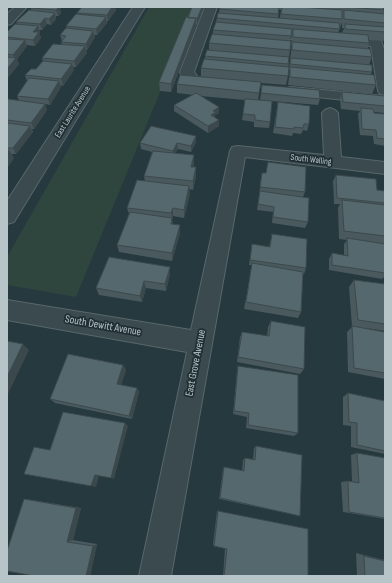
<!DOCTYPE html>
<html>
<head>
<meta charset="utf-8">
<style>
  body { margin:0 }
  #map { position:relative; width:392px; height:583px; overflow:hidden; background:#26393e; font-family:"Sofia Sans Condensed",sans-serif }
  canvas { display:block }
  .frame { position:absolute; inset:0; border:8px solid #b7c4c8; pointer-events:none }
</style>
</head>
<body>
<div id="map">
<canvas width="392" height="583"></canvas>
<div class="frame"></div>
</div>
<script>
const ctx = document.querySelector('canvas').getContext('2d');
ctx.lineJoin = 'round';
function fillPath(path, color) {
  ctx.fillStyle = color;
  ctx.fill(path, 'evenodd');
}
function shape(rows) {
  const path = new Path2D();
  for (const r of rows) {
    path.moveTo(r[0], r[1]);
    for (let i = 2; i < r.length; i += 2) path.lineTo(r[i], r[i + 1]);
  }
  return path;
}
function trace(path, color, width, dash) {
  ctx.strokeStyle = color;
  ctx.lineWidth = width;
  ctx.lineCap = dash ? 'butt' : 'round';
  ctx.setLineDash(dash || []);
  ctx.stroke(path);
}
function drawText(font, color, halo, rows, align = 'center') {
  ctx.font = font + ' "Sofia Sans Condensed",sans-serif';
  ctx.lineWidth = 3.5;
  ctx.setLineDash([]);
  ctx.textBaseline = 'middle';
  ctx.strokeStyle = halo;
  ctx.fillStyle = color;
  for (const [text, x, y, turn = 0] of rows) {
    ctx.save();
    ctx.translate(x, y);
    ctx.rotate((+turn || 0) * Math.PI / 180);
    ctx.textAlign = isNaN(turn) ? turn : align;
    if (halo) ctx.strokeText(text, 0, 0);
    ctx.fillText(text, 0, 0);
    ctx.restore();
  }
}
const green = shape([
  [149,7,195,7,76,297,7,285,7,257]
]);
const minor = shape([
  [15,7,27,7,11,24,7,25,7,14,15,7],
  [133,7,145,7,14,222,7,224,7,201,133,7],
  [205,7,217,7,194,72,198,77,220,81,222,84,220,87,215,88,189,84,183,80,180,72,205,7],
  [261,29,381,40,385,52,385,95,380,94,378,91,371,46,257,36,255,33,257,30,261,29],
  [291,87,385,96,385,104,286,94,284,91,286,88,291,87],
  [330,108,335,110,338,113,341,157,385,162,385,174,245,157,171,576,139,576,187,352,7,320,7,300,191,330,230,151,232,147,238,146,324,155,322,113,325,110,330,108]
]);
const wall = shape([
  [32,7,62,7,60,9,61,13,58,16,56,16,56,19,51,25,47,24,42,30,39,30,40,32,39,33,41,38,35,46,27,45,27,46,17,59,19,64,7,79,7,32,17,24,16,22,31,10,31,8],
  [82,7,117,7,115,7,116,10,108,21,107,21,107,23,97,35,94,35,95,37,87,50,86,50,87,53,76,67,73,67,74,70,63,86,60,85,61,87,50,105,45,104,47,110,34,129,32,129,33,132,16,154,11,154,14,158,7,168,7,100,19,101,17,96,27,81,25,75,36,69,43,61,42,58,62,44,61,42,62,41,60,35,67,28,66,26,78,14,77,13],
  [192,7,204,7,197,25,196,25,196,27,171,92,160,91,159,82],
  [220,7,385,7,385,41,369,40,369,43,368,48,372,57,369,65,372,72,371,74,376,85,372,94,288,85,290,70,289,70,290,59,292,46,291,45,292,33,291,33,290,41,290,50,289,57,288,76,286,85,261,83,258,100,270,122,269,128,254,127,254,122,242,120,245,100,200,96,219,113,215,115,215,118,219,126,208,133,174,111,174,105,193,95,177,93,177,84,201,77,201,68,205,59,205,56,209,50,209,43,213,35,213,30,216,22,217,18,219,13],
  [279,10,281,10,280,18,278,18],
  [342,22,342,28,344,28,342,33,338,33],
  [262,85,320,99,318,105,260,100],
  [342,92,385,96,385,113,374,112,374,113,385,114,385,146,374,144,373,136,360,135,358,114,360,111,341,109,340,99],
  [278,102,309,124,307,131,303,130,301,134,293,133,292,136,273,133],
  [196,136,196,142,191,152,178,149,175,153,194,155,194,164,193,167,196,167,196,176,193,190,189,189,190,194,184,218,173,216,172,220,173,224,180,225,180,233,172,261,119,252,117,245,129,214,127,208,145,181,144,176,152,152,141,149,140,143],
  [268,162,305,192,303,197,308,222,305,228,272,223,273,212,257,210,262,173,266,173],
  [336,175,377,190,385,191,385,276,382,279,329,270,329,259,332,253,344,255,344,244,347,240,339,239,338,208,340,204,334,204,333,181],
  [272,234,306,268,304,274,303,274,301,312,298,318,244,309,252,265,249,265,252,244,269,247],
  [170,267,170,274,166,291,146,288,142,302,99,295,96,288],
  [354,280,385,284,385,331,366,328,385,332,385,379,348,372,347,332,352,327,349,287],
  [271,321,304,369,300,374,237,362,240,337,242,332,267,336,268,327],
  [123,365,126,370,121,385,137,388,139,392,132,419,55,403,50,399],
  [238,366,298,433,294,436,246,428,247,417,233,414,237,371],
  [348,393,385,401,385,454,351,447,351,426,343,425,343,397],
  [256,446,300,516,219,499,223,469,224,467,242,471,243,460,245,458,253,459,254,448],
  [357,453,385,458,385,519,343,512,341,482,348,481,352,482,351,455],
  [24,499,32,500,81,508,73,540,97,544,90,576,34,576],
  [217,511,308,529,308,576,223,576,225,548,214,546,213,544],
  [356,553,385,560,385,576,357,576]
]);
const shadedWall = shape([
  [55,7,61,7,60,9,61,13,58,16],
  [112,7,115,7,116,10,108,21,107,15],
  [202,7,204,7,197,25,197,19],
  [55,13,56,19,51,25,49,19],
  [106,17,107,23,97,35,96,29],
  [45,18,47,24,42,30,40,24],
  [196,18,196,27,171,92,171,84],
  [38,26,41,38,35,46,33,40,33,32],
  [93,31,95,37,87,50,86,44],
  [25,40,27,46,17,59,19,64,7,79,7,69,15,59,13,55],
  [85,46,87,53,76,67,74,61],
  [72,64,74,70,63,86,61,79],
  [59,81,61,87,50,105,48,99],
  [45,104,47,110,34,129,31,123],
  [219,107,219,113,215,115,215,118,211,115,213,111],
  [219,120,219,126,208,133,208,126],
  [30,126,33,132,16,154,13,148],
  [196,136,196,142,191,152,191,146],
  [177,143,178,149,173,157,173,151],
  [9,150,14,158,7,168,7,153],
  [194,155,194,164,191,175,191,167],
  [196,167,196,176,193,190,193,181],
  [189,186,190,194,184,218,184,210],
  [173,208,173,216,172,220,173,226,171,224,172,219,171,213],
  [180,225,180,233,172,261,172,253],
  [170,267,170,274,166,291,165,284],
  [144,281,146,288,142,302,140,296],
  [23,344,29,350,7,396,7,377],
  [123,365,126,370,120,388,117,384],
  [137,388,139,392,132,419,129,416],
  [125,423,128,426,114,479,111,478],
  [95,475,99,476,96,487,91,486],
  [76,508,81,508,73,540,67,542],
  [97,544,90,576,86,576,93,546],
  [356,553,385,560,385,561,364,556]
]);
const building = shape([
  [32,7,59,7,56,10,31,8,32,7],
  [82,7,112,7,107,15,77,13,82,7],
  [192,7,202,7,197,19,196,19,196,18,188,18,192,7],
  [220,7,279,7,278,14,219,9,220,7],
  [282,7,300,7,342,10,342,19,281,14,282,7],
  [348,7,383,7,384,10,348,7],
  [29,10,55,13,49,19,45,18,40,24,16,22,29,10],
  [344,10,385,14,385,23,344,19,344,10],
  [218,13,339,23,340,29,217,18,218,13],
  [76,14,106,17,96,29,66,26,76,14],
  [186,17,196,18,171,84,159,82,186,17],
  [216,22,292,29,291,36,213,30,216,22],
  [15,24,38,26,33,32,39,32,33,40,7,37,7,32,15,24],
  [345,24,385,27,385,32,345,29,345,24],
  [66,28,93,31,86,44,61,42,66,36,60,35,66,28],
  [293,29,368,35,369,43,293,37,293,29],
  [212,34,291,41,290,50,209,43,212,34],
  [7,39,25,40,13,55,7,54,7,39],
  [292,42,370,49,372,57,292,50,292,42],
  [53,44,85,46,74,61,42,58,53,44],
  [207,50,289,57,288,64,205,56,207,50],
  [7,57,16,58,7,69,7,57],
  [291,58,372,65,372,72,290,64,291,58],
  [204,59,289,67,288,76,201,68,204,59],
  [43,61,72,64,61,79,25,75,31,69,36,69,43,61],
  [290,67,374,75,376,85,290,77,290,67],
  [180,75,261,82,259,93,177,84,180,75],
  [29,78,59,81,48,99,17,96,29,78],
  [262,85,319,90,320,99,261,93,262,85],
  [342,92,385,96,385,106,343,102,342,92],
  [196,93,219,107,213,111,216,112,211,115,219,120,208,126,174,105,196,93],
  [8,99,45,104,31,123,7,120,7,100,8,99],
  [245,99,272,101,270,122,255,120,255,115,243,114,245,99],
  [278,102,310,106,309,124,304,124,303,128,294,127,294,129,275,127,278,102],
  [361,108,373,109,374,113,385,114,385,139,377,138,376,130,362,129,361,108],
  [7,123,30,126,13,148,7,148,7,123],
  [151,126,196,136,191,146,177,143,173,151,140,143,151,126],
  [153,151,194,155,191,167,196,167,193,181,144,176,153,151],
  [268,162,306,167,305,192,260,187,262,173,266,173,268,162],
  [336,175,376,179,377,190,385,191,385,203,337,198,336,175],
  [137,180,189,186,184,210,173,208,171,213,127,208,137,180],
  [260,191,309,198,308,222,273,217,274,207,258,204,260,191],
  [342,200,385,205,385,236,344,231,342,200],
  [130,212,172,218,171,224,180,225,172,253,117,245,130,212],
  [272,234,307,239,306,268,250,260,252,244,270,247,272,234],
  [347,238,385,244,385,273,332,265,332,253,348,256,347,238],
  [109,257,170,267,165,284,144,281,140,296,96,288,109,257],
  [252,263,303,272,301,312,246,302,252,263],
  [354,280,385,284,385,324,358,320,354,280],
  [271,321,305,327,304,369,238,357,242,332,269,336,271,321],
  [352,326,385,332,385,373,354,368,352,326],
  [7,341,23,344,7,377,7,341],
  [68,354,123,365,117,384,137,388,129,416,50,399,68,354],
  [238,366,298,375,298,433,248,425,249,413,234,411,238,366],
  [348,393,385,401,385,451,357,445,357,423,349,422,348,393],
  [63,412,125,423,111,478,95,475,91,486,24,474,34,447,50,450,63,412],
  [256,446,302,455,300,516,220,498,224,467,244,471,245,458,255,460,256,446],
  [357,453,385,458,385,518,349,512,348,481,359,483,357,453],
  [24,499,76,508,67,542,93,546,86,576,34,576,7,571,7,551,24,499],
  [218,511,308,529,308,576,224,576,227,549,214,546,218,511],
  [364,556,385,561,385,576,365,576,364,556]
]);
const farStreetnames = [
  ["East Laurite Avenue",73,112,-58],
  ["South Walling",311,160,7]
];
const streetNames = [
  ["South Dewitt Avenue",103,326,10],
  ["East Grove Avenue",196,363,-79]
];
fillPath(green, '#2e463d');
trace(minor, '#58676b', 2);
fillPath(minor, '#3a4a4e');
fillPath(wall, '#49595e');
fillPath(shadedWall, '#3c494c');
fillPath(building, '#55686d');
trace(building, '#3c494c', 1);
drawText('9px', '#b7c4c8', '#1f2f33', farStreetnames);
drawText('11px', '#b7c4c8', '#1f2f33', streetNames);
</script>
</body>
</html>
